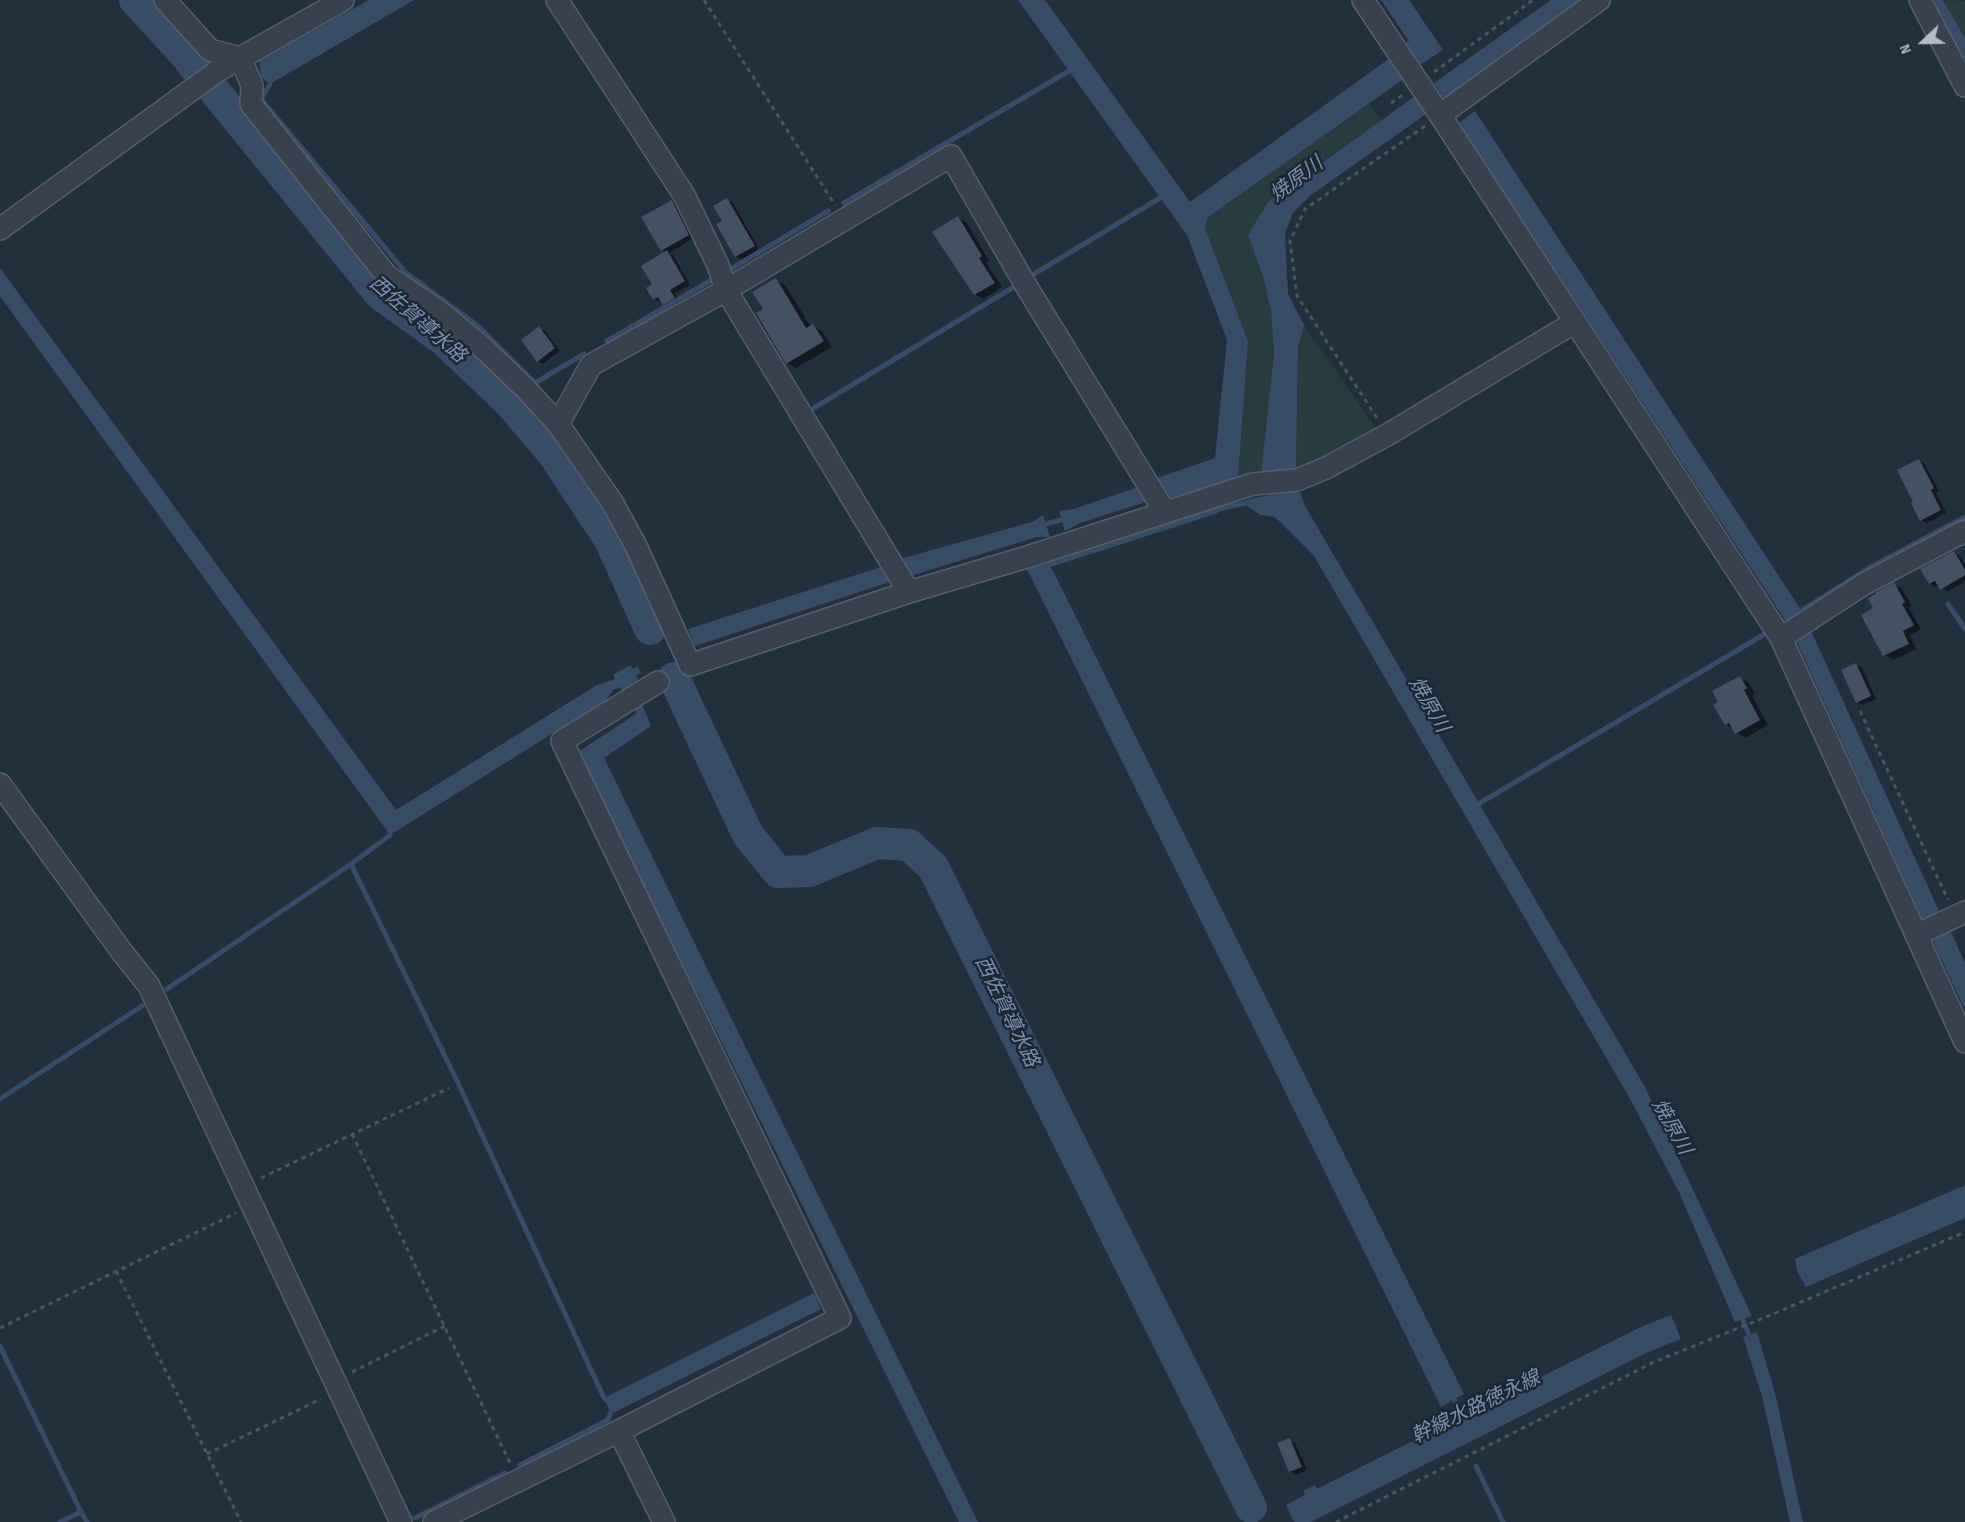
<!DOCTYPE html>
<html>
<head>
<meta charset="utf-8">
<style>
  body { margin:0 }
  #map { position:relative; width:1965px; height:1522px; overflow:hidden; background:#242f3e; font-family:"Sofia Sans Condensed",sans-serif }
  canvas { display:block }
  .north { position:absolute; left:1893px; top:12px; width:60px; height:60px; -webkit-text-stroke:4px #1d2633; paint-order:stroke; rotate:248deg; font-size:16px; font-weight:700; line-height:24px; text-align:center; color:#b4bcc9 }
  .north::after { content:''; display:block; margin:auto; width:21px; height:27px; background:#b4bcc9; clip-path:polygon(50% 0,100% 100%,50% 72%,0 100%) }
</style>
</head>
<body>
<div id="map">
<canvas width="1965" height="1522"></canvas>
<div class="north">N</div>
</div>
<script>
const ctx = document.querySelector('canvas').getContext('2d');
ctx.lineJoin = 'round';
function fillPath(path, color) {
  ctx.fillStyle = color;
  ctx.fill(path, 'evenodd');
}
function shape(rows) {
  const path = new Path2D();
  for (const r of rows) {
    path.moveTo(r[0], r[1]);
    for (let i = 2; i < r.length; i += 2) path.lineTo(r[i], r[i + 1]);
  }
  return path;
}
function trace(path, color, width, dash) {
  ctx.strokeStyle = color;
  ctx.lineWidth = width;
  ctx.lineCap = dash ? 'butt' : 'round';
  ctx.setLineDash(dash || []);
  ctx.stroke(path);
}
function drawText(font, color, halo, rows, align = 'center') {
  ctx.font = font + ' "Sofia Sans Condensed","Noto Sans JP",sans-serif';
  ctx.lineWidth = 5;
  ctx.setLineDash([]);
  ctx.textBaseline = 'middle';
  ctx.strokeStyle = halo;
  ctx.fillStyle = color;
  for (const [text, x, y, turn = 0] of rows) {
    ctx.save();
    ctx.translate(x, y);
    ctx.rotate((+turn || 0) * Math.PI / 180);
    ctx.textAlign = isNaN(turn) ? turn : align;
    if (halo) ctx.strokeText(text, 0, 0);
    ctx.fillText(text, 0, 0);
    ctx.restore();
  }
}
const green = shape([
  [1943,0,1965,1,1965,38],
  [1369,103,1382,120,1268,202,1263,276,1271,310,1274,354,1261,474,1238,478,1248,341,1205,228,1207,218],
  [1304,325,1376,429,1322,462,1296,470,1298,347]
]);
const water = shape([
  [369,0,414,0,270,84,261,77,259,61],
  [1018,0,1045,0,1190,202,1390,58,1405,78,1207,218,1205,228,1248,341,1238,478,1169,498,1157,478,1215,458,1227,340,1187,235],
  [1381,0,1409,0,1443,50,1418,66,1404,47,1408,40],
  [1551,0,1588,0,1446,102,1434,83],
  [1929,0,1943,0,1965,38,1965,59],
  [1415,96,1429,112,1311,195,1293,213,1285,233,1288,294,1304,325,1298,347,1296,470,1261,474,1274,354,1271,310,1263,276,1248,235,1268,202],
  [1475,111,1803,613,1789,626,1459,123],
  [0,268,396,810,597,685,615,679,613,675,630,665,633,669,637,666,641,673,636,675,639,681,632,685,635,691,630,694,626,688,622,690,620,687,613,690,606,700,390,835,0,296],
  [1141,486,1149,501,1080,523,1065,531,1059,511,1074,509],
  [1298,486,1305,506,1645,1087,1752,1316,1735,1322,1679,1192,1629,1097,1314,556,1275,517,1260,515,1247,506,1245,500,1274,494,1280,488],
  [1217,506,1218,513,1051,567,1464,1394,1441,1407,1026,567],
  [1043,515,1050,537,1037,537,910,576,900,559,1032,522],
  [884,566,893,581,695,646,688,629],
  [1811,631,1940,913,1923,921,1797,642],
  [642,705,651,726,604,758,978,1522,959,1522,578,752,636,714,635,709],
  [1950,930,1965,963,1965,1010,1931,937],
  [1965,1185,1965,1218,1806,1287,1798,1273,1795,1259],
  [814,1293,821,1309,611,1414,604,1398],
  [1671,1315,1681,1339,1648,1352,1311,1522,1295,1522,1293,1520,1286,1505,1305,1495,1303,1491,1315,1485,1317,1489,1643,1326],
  [1757,1332,1775,1393,1803,1522,1790,1522,1762,1396,1743,1337]
]);
const shadow = shape([
  [727,200,733,203,759,249,741,260,736,256],
  [672,201,677,205,694,238,669,253,673,255,690,285,675,293,680,301,670,307,662,301,659,302,654,299,654,285,666,253,662,250],
  [958,218,966,222,989,261,986,263,1002,287,983,299,975,294],
  [776,280,785,285,811,327,813,326,822,331,832,347,796,368,787,363,765,310],
  [539,328,545,331,560,351,543,364,538,361],
  [1919,460,1925,464,1939,491,1936,493,1946,513,1927,523,1921,520,1915,503],
  [1954,553,1960,556,1965,565,1965,581,1947,592,1939,585,1935,587,1930,583],
  [1894,584,1902,589,1912,606,1909,608,1921,629,1910,636,1916,649,1893,660,1885,655,1875,608],
  [1856,665,1862,668,1876,699,1863,705,1857,702],
  [1740,678,1749,683,1755,694,1752,696,1768,725,1745,738,1726,724],
  [1290,1440,1295,1443,1307,1470,1296,1475,1290,1471]
]);
const stream = shape([
  [270,84,261,99,406,273,477,325,535,383,584,354],
  [844,203,1069,71],
  [731,269,828,211],
  [1034,274,1160,198],
  [607,341,715,278],
  [814,408,1017,285],
  [1218,509,1246,503],
  [1042,525,1068,518],
  [1948,604,1965,629],
  [1802,610,1869,568,1965,517],
  [1475,806,1763,635],
  [351,864,458,1083,604,1398,610,1402],
  [167,989,351,864,390,835],
  [0,1099,142,1006],
  [1740,1313,1751,1340],
  [0,1346,81,1512],
  [1454,1400,1464,1421],
  [520,1465,608,1420,612,1409],
  [1476,1466,1503,1522],
  [415,1518,505,1473],
  [60,1522,81,1512,87,1522]
]);
const river = shape([
  [135,0,182,51,380,294,445,341,510,403,554,455,610,540,650,629],
  [674,678,748,835,778,872,809,871,877,843,909,845,933,867,1251,1507]
]);
const building = shape([
  [727,198,755,246,735,257,716,224,722,221,713,206],
  [672,200,689,235,661,251,641,217],
  [958,216,982,256,979,258,995,283,974,295,932,232],
  [667,250,685,281,670,290,675,298,663,305,658,297,653,300,646,288,652,284,641,266],
  [776,278,806,328,813,324,824,341,786,364,756,313,763,309,752,292],
  [539,326,555,348,537,362,521,340],
  [1919,459,1934,488,1931,490,1941,510,1920,521,1911,503,1913,502,1897,470],
  [1954,551,1965,570,1965,575,1940,590,1935,581,1929,584,1920,569],
  [1894,582,1905,602,1902,604,1914,625,1903,631,1909,644,1883,656,1861,615,1873,608,1868,598,1876,594,1875,593],
  [1856,663,1871,696,1856,703,1841,670],
  [1740,676,1747,688,1744,690,1760,720,1735,734,1729,723,1725,725,1713,705,1718,702,1712,691],
  [1290,1438,1302,1467,1289,1472,1277,1443]
]);
const path = shape([
  [704,0,835,205],
  [1434,72,1533,0],
  [1391,103,1404,94],
  [1377,418,1297,296,1290,241,1305,209,1425,126],
  [1860,711,1948,900],
  [352,1134,510,1463],
  [261,1178,449,1088],
  [116,1271,241,1522],
  [0,1328,236,1213],
  [352,1372,445,1326],
  [207,1454,321,1399],
  [1336,1522,1654,1362,1766,1317,1965,1232]
]);
const street = shape([
  [165,0,210,50,240,58,252,85,251,104,387,276,436,309,480,345,528,391,558,424,612,502,636,546,690,665,909,592,1027,557,1253,484,1297,480,1326,468,1387,435,1575,322],
  [557,0,684,195,718,265,726,290,909,592],
  [1363,0,1440,115,1781,638,1965,1042],
  [1920,0,1965,86],
  [1440,115,1599,0],
  [0,229,219,70,343,0],
  [558,424,591,365,726,290,951,156,1028,289,1165,512],
  [1781,638,1864,584,1965,531],
  [658,682,562,741,840,1318,619,1431,664,1522],
  [0,784,122,952,149,986,401,1522],
  [1916,935,1965,912],
  [434,1522,619,1431]
]);
const waterNames = [
  ["焼原川",1297,180,-37],
  ["西佐賀導水路",417,320,41],
  ["焼原川",1428,705,60],
  ["西佐賀導水路",1006,1012,64],
  ["焼原川",1671,1127,61],
  ["幹線水路徳永線",1476,1408,-26]
];
fillPath(green, '#263c3f');
fillPath(water, '#394c67');
fillPath(shadow, '#0007');
trace(stream, '#394c67', 5);
trace(river, '#394c67', 32);
fillPath(building, '#455162');
trace(street, '#565f6c', 24);
trace(path, '#44595c', 3, [4.5, 4.5]);
trace(street, '#38414e', 21);
drawText('italic 20px', '#7c92b1', '#1d2633', waterNames);
</script>
</body>
</html>
